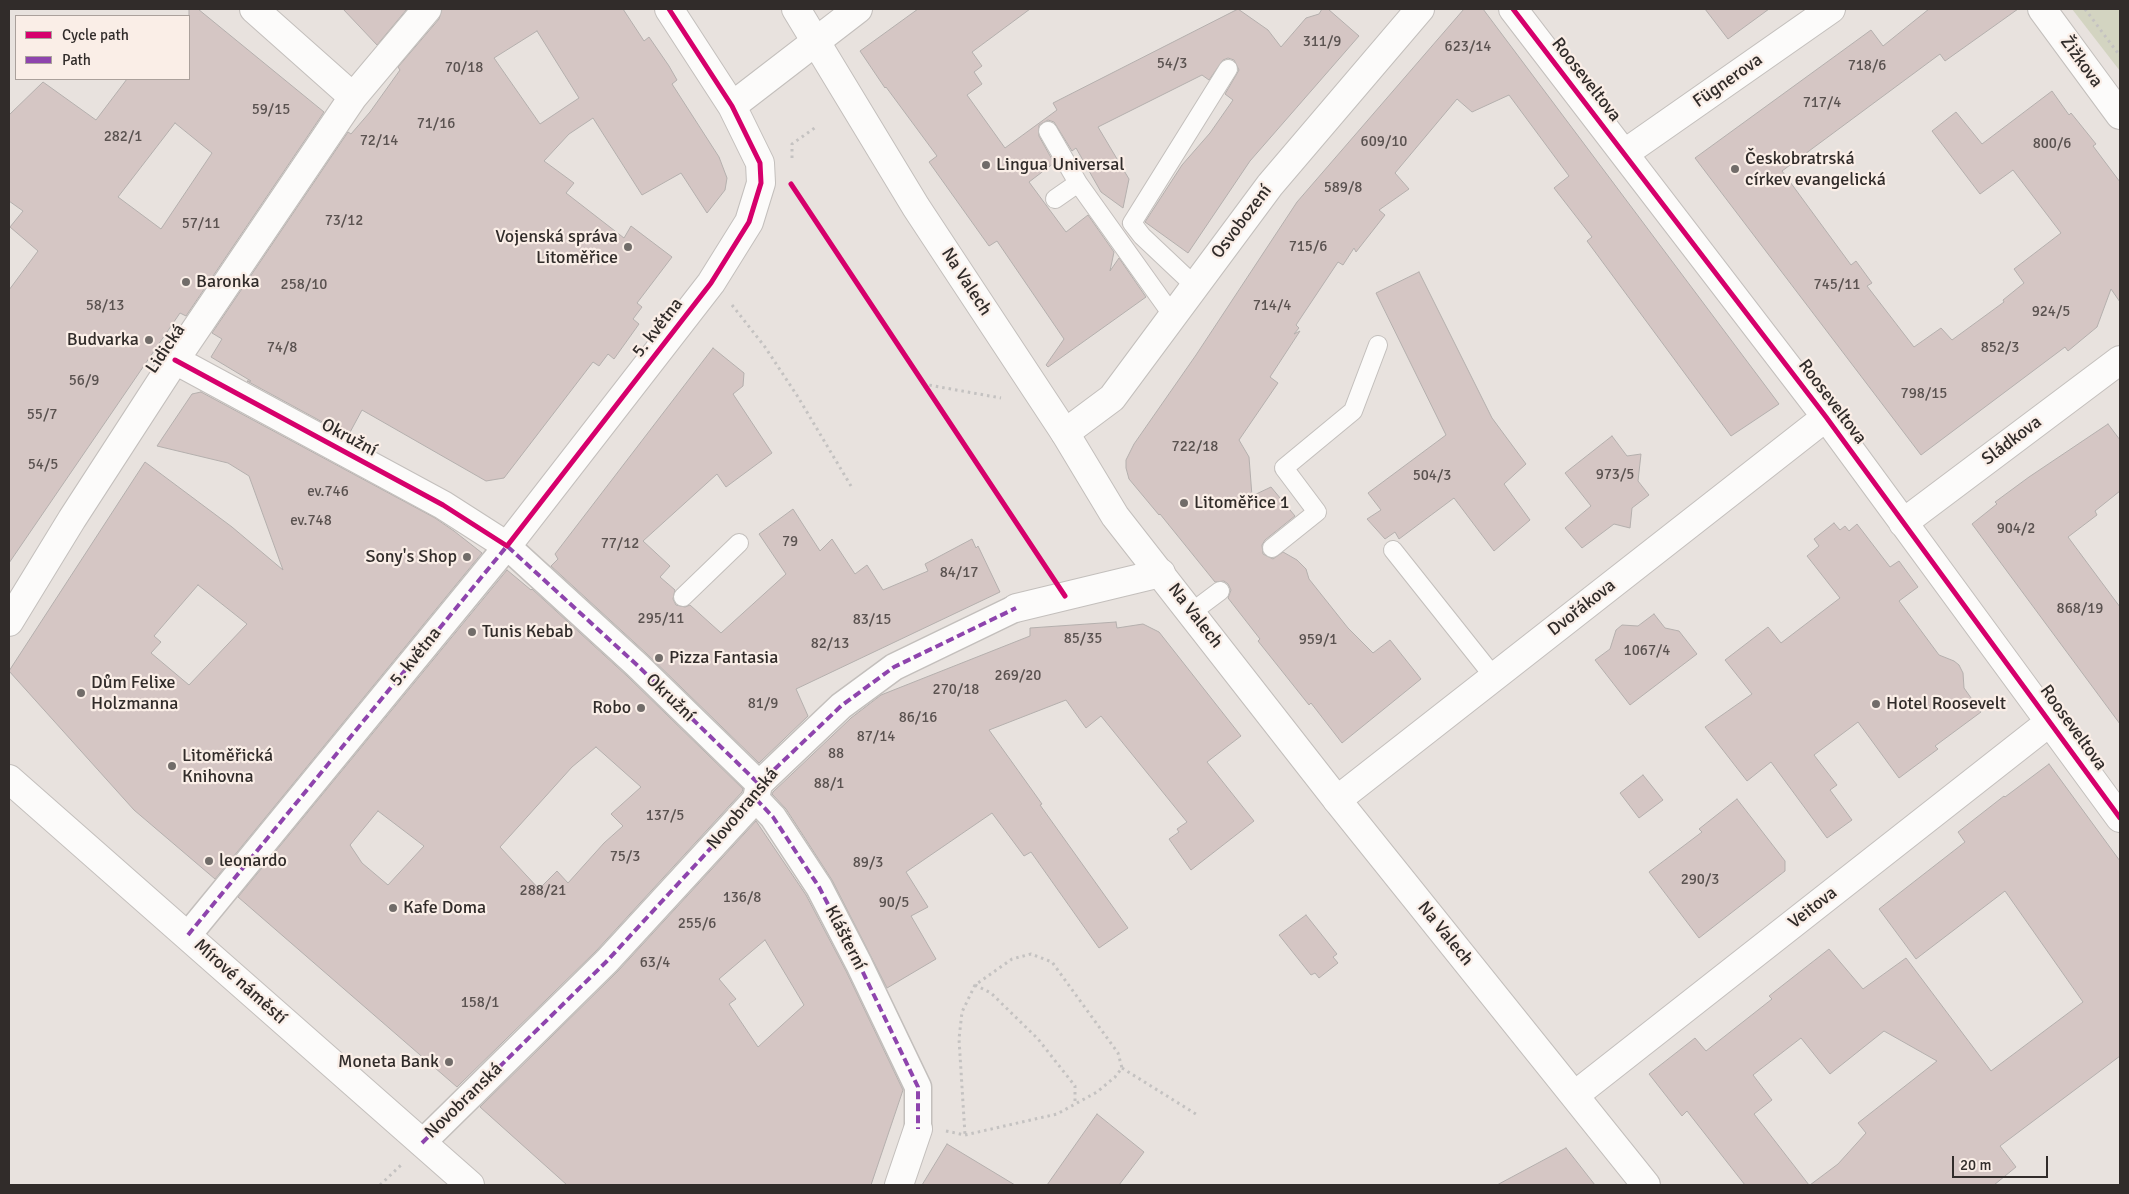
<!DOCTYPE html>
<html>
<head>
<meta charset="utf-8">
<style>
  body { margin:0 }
  #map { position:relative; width:2129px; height:1194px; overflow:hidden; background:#e8e2de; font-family:Signika,sans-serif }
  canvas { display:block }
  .frame { position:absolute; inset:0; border:10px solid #312c2a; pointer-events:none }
  .legend { position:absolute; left:15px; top:15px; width:175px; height:65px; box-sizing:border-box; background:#faeee7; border:1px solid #aaa09b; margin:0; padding:6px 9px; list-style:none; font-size:15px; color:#312c2a }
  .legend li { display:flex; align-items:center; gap:10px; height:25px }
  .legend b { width:25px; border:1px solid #aaa09b }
  .scale { position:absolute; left:1952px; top:1156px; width:96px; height:22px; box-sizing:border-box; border:2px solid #312c2a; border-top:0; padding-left:6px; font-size:15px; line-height:18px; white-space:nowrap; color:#312c2a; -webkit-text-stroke:4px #faeee7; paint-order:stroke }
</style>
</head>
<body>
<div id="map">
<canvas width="2129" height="1194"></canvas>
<div class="frame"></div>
<ul class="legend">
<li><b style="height:6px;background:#d6006c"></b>Cycle path</li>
<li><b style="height:6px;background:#8e44ad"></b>Path</li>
</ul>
<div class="scale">20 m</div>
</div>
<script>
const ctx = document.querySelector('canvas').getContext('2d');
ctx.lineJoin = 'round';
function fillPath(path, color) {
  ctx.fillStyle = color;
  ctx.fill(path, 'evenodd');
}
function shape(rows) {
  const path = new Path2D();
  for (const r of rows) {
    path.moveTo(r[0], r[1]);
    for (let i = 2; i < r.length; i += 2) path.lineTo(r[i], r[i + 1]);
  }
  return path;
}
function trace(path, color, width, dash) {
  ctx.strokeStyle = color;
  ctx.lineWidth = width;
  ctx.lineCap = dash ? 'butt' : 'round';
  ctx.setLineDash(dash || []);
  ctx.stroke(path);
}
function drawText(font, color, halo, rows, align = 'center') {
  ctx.font = font + ' Signika,sans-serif';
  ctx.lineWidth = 4.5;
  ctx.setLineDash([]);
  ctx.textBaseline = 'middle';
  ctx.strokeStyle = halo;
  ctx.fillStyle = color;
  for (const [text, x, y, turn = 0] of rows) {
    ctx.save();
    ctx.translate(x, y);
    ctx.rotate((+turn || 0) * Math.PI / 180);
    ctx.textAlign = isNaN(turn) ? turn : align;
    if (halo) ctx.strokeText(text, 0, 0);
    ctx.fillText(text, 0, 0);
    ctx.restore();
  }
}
const green = shape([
  [2072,9,2120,9,2120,71]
]);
const building = shape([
  [189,9,198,9,324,112,186,316,180,313,9,563,9,290,38,251,10,227,23,211,9,201,9,115,43,82,96,120,127,79,189,79,189,9],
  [175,123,212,153,161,229,118,197,175,123],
  [343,9,407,9,377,45,343,9],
  [442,9,623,9,644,41,649,37,669,66,677,80,672,84,719,157,727,178,725,190,707,213,681,173,642,195,593,118,569,134,544,161,574,183,566,193,624,238,631,226,672,257,637,303,642,307,633,319,639,324,614,359,608,354,599,366,593,362,504,478,486,481,362,410,348,436,247,381,251,381,211,357,222,339,212,333,348,132,351,134,370,112,400,70,398,67,439,19,442,9],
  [537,31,579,98,540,124,494,58,537,31],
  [918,9,1030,9,972,52,982,66,974,72,982,84,967,95,1005,148,1057,110,1053,103,1238,9,1268,30,1281,47,1306,18,1319,14,1322,9,1328,9,1359,36,1250,161,1188,253,1145,222,1182,165,1210,133,1233,100,1225,94,1239,70,1234,60,1228,58,1223,60,1209,80,1202,75,1098,127,1129,179,1123,208,1101,192,1076,148,1072,151,1054,122,1048,120,1039,125,1039,136,1054,163,1029,182,1066,232,1088,215,1114,252,1110,271,1119,258,1146,297,1048,367,1046,365,1064,339,997,241,989,246,929,162,937,156,886,87,885,88,860,51,918,9],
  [1464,9,1483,9,1779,404,1731,436,1587,241,1592,237,1554,188,1569,176,1509,95,1472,112,1457,99,1395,173,1409,189,1379,210,1385,215,1356,252,1354,248,1343,265,1338,262,1296,325,1299,328,1294,334,1300,331,1270,377,1278,383,1239,440,1249,457,1252,496,1271,487,1295,516,1265,540,1262,545,1263,554,1273,559,1283,552,1297,560,1306,569,1309,579,1348,628,1373,653,1390,640,1421,679,1342,743,1311,703,1309,705,1258,641,1260,639,1228,598,1231,590,1228,584,1224,581,1215,582,1160,514,1159,515,1129,479,1126,468,1126,460,1134,444,1196,355,1297,202,1464,9],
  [1705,9,1769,9,1728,39,1705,9],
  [1929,9,2018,9,1945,61,1940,54,1782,171,1851,265,1856,261,1872,283,1867,286,1914,347,1941,328,1952,340,2004,302,2003,300,2024,283,2014,269,2061,233,2013,170,1980,194,1932,131,1956,112,1982,144,2052,91,2069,115,2071,113,2096,144,2093,146,2120,182,2120,302,2111,289,2097,327,2068,351,2065,347,1921,455,1695,158,1871,30,1883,46,1929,9],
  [1419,272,1492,418,1526,464,1504,484,1530,520,1494,551,1454,498,1399,539,1395,532,1385,539,1367,519,1381,510,1368,493,1446,435,1376,293,1419,272],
  [713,348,744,373,743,386,733,394,772,453,726,487,717,474,643,541,670,566,660,577,675,590,673,599,676,605,685,607,690,605,721,633,786,574,759,534,793,509,820,551,832,539,855,574,867,565,883,590,928,571,925,564,972,539,976,548,978,546,1000,592,796,689,808,716,759,763,647,654,551,566,558,559,555,554,713,348],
  [201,392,435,518,454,531,482,553,215,879,134,810,9,671,145,462,232,527,283,570,249,476,228,463,157,446,192,394,201,392],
  [198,585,247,624,189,685,151,653,161,642,154,636,198,585],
  [2108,424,2120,440,2120,491,2095,511,2097,515,2068,537,2120,607,2120,724,1972,524,1997,504,1995,502,2029,477,2108,424],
  [1612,436,1627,456,1641,454,1638,481,1649,495,1632,508,1630,528,1614,524,1582,548,1565,528,1591,506,1565,473,1612,436],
  [1834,523,1840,530,1845,526,1849,531,1857,524,1890,567,1899,561,1918,587,1899,601,1939,655,1954,661,1959,665,1963,673,1964,688,1981,712,1935,746,1938,749,1899,778,1858,722,1814,755,1837,785,1830,790,1852,820,1827,838,1771,762,1747,781,1705,727,1752,694,1725,660,1768,627,1781,643,1840,598,1807,556,1819,546,1814,539,1834,523],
  [507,570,531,590,532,589,627,676,743,789,742,792,596,951,457,1087,238,897,507,570],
  [596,747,641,787,611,814,623,826,604,843,568,883,557,871,539,889,500,847,572,767,596,747],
  [378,811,424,846,388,885,362,863,350,845,378,811],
  [1654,614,1665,628,1679,631,1697,654,1630,705,1595,660,1610,649,1616,630,1622,625,1638,626,1654,614],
  [1116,622,1117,628,1143,624,1159,632,1241,736,1207,762,1254,821,1191,870,1169,839,1179,832,1177,829,1187,822,1101,716,1086,728,1066,700,989,730,1042,804,1040,805,1128,928,1099,948,1031,852,1024,856,992,813,906,872,928,907,911,916,936,959,887,988,832,880,786,809,772,794,773,792,851,718,881,695,1030,636,1030,628,1116,622],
  [2049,764,2120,861,2120,1056,2000,1146,2016,1167,1994,1185,1810,1185,1838,1164,1866,1133,1858,1123,1937,1061,1884,1031,1830,1074,1801,1038,1753,1075,1772,1100,1754,1114,1809,1185,1745,1185,1687,1111,1682,1116,1649,1074,1695,1038,1706,1051,1772,999,1769,996,1829,949,1863,989,1906,958,1991,1071,2083,1002,2005,891,1916,959,1879,909,1965,842,1958,832,2004,796,2005,797,2049,764],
  [1643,775,1663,800,1639,818,1620,793,1643,775],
  [1737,799,1785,861,1785,871,1699,938,1649,872,1702,832,1699,829,1737,799],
  [756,821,806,895,846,971,903,1090,871,1185,567,1185,480,1107,618,971,756,821],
  [765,940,804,1005,758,1047,729,1004,736,999,719,979,765,940],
  [1306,915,1337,954,1333,957,1338,963,1319,978,1315,973,1311,975,1279,935,1306,915],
  [1097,1114,1144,1152,1119,1185,1047,1185,1097,1114],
  [947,1144,1015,1185,922,1185,947,1144],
  [1566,1148,1595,1185,1497,1185,1566,1148]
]);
const path = shape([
  [2085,9,2120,56],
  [792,158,792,144,816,127],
  [732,305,765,347,798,397,851,486],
  [923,384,1001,398],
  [975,985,991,993,1038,1039,1075,1086,1075,1104],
  [1122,1068,1199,1116],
  [946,1131,965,1135,1057,1114,1097,1092,1115,1077,1122,1068,1118,1053,1052,962,1031,954,1012,959,975,985,962,1012,959,1039,965,1135],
  [380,1185,401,1165]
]);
const service = shape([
  [1048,131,1078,183],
  [1055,199,1078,183,1173,316],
  [1195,286,1142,236,1132,223,1228,69],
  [1272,548,1317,512,1284,468,1353,411,1378,345],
  [1393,550,1494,677],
  [683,597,739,543],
  [1192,612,1220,591]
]);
const pedestrian = shape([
  [756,799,773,817,819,887,859,964,918,1087,918,1129],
  [188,935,507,546,637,665,759,784],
  [422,1143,607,961,756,799,759,784,841,706,894,667,1016,608]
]);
const minor = shape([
  [254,9,353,97],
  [1513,9,1826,417,2120,818],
  [2042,9,2120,115],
  [732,106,858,9],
  [1625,153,1831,9],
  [175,360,443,505,507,546,711,283,749,222,761,183,760,163,732,106,669,9],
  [1065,433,1112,398,1270,185,1420,9],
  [1903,523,2120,360],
  [1016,608,1161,573],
  [9,622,72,519,175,360,353,97,427,9],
  [9,779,470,1185],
  [1337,800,1826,417],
  [1575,1095,2051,721],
  [899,1185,918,1129]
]);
const secondary = shape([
  [796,9,916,207,1065,433,1115,516,1337,800,1646,1185]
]);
const quiet = shape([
  [756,799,773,817,819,887,859,964,918,1087,918,1129],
  [188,935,507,546,637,665,759,784],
  [422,1143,607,961,756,799,759,784,841,706,894,667,1016,608]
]);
const cycleway = shape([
  [1513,9,1826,417,2120,818],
  [791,184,1065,596],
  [175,360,443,505,507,546,711,283,749,222,761,183,760,163,732,106,669,9]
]);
const markers = [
  [986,165,5,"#716c69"],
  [1735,169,5,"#716c69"],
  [628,247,5,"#716c69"],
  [186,282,5,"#716c69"],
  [149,340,5,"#716c69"],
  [1184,503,5,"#716c69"],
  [467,557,5,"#716c69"],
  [472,632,5,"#716c69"],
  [659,658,5,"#716c69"],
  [81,693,5,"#716c69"],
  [1876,704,5,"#716c69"],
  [641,708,5,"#716c69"],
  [172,766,5,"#716c69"],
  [209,861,5,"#716c69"],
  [393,908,5,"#716c69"],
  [449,1062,5,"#716c69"]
];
const numberNames = [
  ["311/9",1322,42],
  ["623/14",1468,47],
  ["54/3",1172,64],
  ["718/6",1867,66],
  ["70/18",464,68],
  ["717/4",1822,103],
  ["59/15",271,110],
  ["71/16",436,124],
  ["282/1",123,137],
  ["72/14",379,141],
  ["609/10",1384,142],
  ["800/6",2052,144],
  ["589/8",1343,188],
  ["73/12",344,221],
  ["57/11",201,224],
  ["715/6",1308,247],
  ["258/10",304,285],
  ["745/11",1837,285],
  ["58/13",105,306],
  ["714/4",1272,306],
  ["924/5",2051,312],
  ["74/8",282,348],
  ["852/3",2000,348],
  ["56/9",84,381],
  ["798/15",1924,394],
  ["55/7",42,415],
  ["722/18",1195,447],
  ["54/5",43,465],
  ["973/5",1615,475],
  ["504/3",1432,476],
  ["ev.746",328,492],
  ["ev.748",311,521],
  ["904/2",2016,529],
  ["79",790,542],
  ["77/12",620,544],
  ["84/17",959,573],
  ["868/19",2080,609],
  ["295/11",661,619],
  ["83/15",872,620],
  ["85/35",1083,639],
  ["959/1",1318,640],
  ["82/13",830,644],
  ["1067/4",1647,651],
  ["269/20",1018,676],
  ["270/18",956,690],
  ["81/9",763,704],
  ["86/16",918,718],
  ["87/14",876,737],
  ["88",836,754],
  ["88/1",829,784],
  ["137/5",665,816],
  ["75/3",625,857],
  ["89/3",868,863],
  ["290/3",1700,880],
  ["288/21",543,891],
  ["136/8",742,898],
  ["90/5",894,903],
  ["255/6",697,924],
  ["63/4",655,963],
  ["158/1",480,1003]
];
const streetNames = [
  ["Žižkova",2081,62,54],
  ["Rooseveltova",1586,80,52],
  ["Fügnerova",1728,81,-35],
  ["Osvobození",1242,222,-53],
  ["Na Valech",966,282,57],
  ["5. května",658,328,-52],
  ["Lidická",166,349,-56],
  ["Rooseveltova",1832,402,53],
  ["Okružní",349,438,28],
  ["Sládkova",2012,441,-37],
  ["Dvořákova",1582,608,-38],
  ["Na Valech",1195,616,52],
  ["5. května",416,657,-51],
  ["Okružní",670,698,44],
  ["Rooseveltova",2073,728,54],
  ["Novobranská",743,809,-50],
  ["Veitova",1813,908,-38],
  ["Na Valech",1445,934,51],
  ["Klášterní",845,938,63],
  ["Mírové náměstí",240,982,42],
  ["Novobranská",464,1101,-44]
];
const poiNames = [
  ["Českobratrská",1745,159],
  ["církev evangelická",1745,180],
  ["Lingua Universal",996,165],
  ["Vojenská správa",618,237,"right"],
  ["Litoměřice",618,258,"right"],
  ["Baronka",196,282],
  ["Budvarka",139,340,"right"],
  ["Litoměřice 1",1194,503],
  ["Sony's Shop",457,557,"right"],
  ["Tunis Kebab",482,632],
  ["Pizza Fantasia",669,658],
  ["Dům Felixe",91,683],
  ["Holzmanna",91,704],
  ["Hotel Roosevelt",1886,704],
  ["Robo",631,708,"right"],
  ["Litoměřická",182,756],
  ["Knihovna",182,777],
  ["leonardo",219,861],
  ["Kafe Doma",403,908],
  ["Moneta Bank",439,1062,"right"]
];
fillPath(green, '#d3d4c1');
fillPath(building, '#d5c6c4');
trace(building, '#b4afad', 1);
trace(service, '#c3bfbc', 20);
trace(pedestrian, '#c3bfbc', 29);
trace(minor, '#c3bfbc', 30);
trace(secondary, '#c3bfbc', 30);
trace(path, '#c4c2c1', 3, [2.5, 4]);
trace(service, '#fcfbfa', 18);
trace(pedestrian, '#fcfbfa', 26);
trace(minor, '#fcfbfa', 28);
trace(secondary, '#fcfbfa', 28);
trace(quiet, '#8e44ad', 4, [8, 4]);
trace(cycleway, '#d6006c', 5);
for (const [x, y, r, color] of markers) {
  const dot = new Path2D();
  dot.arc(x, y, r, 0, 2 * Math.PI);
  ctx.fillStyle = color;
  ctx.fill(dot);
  trace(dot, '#faeee7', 2);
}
drawText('15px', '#5a5250', null, numberNames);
drawText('18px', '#312c2a', '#faeee7', streetNames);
drawText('18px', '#312c2a', '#faeee7', poiNames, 'left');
</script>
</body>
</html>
